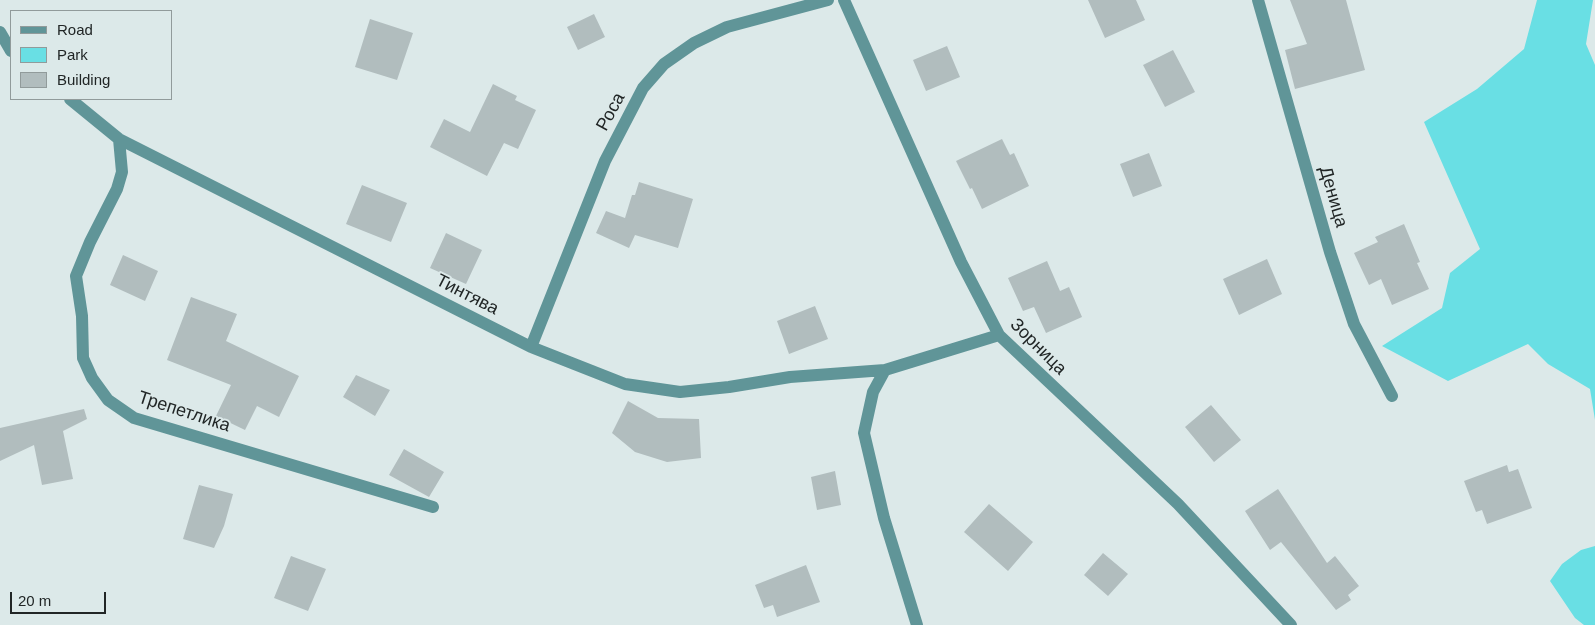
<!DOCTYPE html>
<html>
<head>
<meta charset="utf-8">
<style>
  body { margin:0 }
  #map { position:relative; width:1595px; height:625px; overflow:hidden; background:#dce9e9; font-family:Helvetica,sans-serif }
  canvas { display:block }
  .legend { position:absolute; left:10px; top:10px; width:162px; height:90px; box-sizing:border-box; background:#dce9e9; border:1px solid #919b9b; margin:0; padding:6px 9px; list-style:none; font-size:15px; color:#212626 }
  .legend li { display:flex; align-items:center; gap:10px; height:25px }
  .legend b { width:25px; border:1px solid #919b9b }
  .scale { position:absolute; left:10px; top:592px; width:96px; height:22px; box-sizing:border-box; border:2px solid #212626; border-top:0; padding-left:6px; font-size:15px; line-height:18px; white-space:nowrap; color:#212626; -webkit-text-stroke:4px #dce9e9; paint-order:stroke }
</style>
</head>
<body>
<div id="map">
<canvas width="1595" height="625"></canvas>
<ul class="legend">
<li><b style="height:6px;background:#609598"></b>Road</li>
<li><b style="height:14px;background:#69dfe4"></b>Park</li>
<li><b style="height:14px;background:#b1bdbe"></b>Building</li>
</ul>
<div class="scale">20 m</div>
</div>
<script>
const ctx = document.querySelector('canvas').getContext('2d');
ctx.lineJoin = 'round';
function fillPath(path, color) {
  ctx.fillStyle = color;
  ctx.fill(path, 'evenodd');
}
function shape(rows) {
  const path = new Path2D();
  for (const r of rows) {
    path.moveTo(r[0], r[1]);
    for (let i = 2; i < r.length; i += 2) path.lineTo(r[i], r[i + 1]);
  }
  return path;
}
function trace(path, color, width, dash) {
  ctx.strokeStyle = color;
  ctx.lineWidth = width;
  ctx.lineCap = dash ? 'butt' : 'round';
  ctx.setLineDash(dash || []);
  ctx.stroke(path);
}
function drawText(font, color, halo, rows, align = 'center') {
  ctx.font = font + ' Helvetica,sans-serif';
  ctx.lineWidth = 4;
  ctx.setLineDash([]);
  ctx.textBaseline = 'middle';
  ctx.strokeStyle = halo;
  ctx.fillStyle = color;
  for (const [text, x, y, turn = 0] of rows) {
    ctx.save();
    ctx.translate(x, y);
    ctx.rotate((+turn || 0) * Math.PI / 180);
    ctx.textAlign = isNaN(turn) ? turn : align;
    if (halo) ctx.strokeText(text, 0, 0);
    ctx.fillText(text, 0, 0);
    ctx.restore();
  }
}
const green = shape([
  [1537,0,1593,0,1586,44,1595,65,1595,420,1590,389,1548,364,1528,344,1448,381,1382,346,1442,308,1450,273,1480,249,1424,122,1477,89,1524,49],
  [1595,546,1595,625,1584,625,1575,618,1550,581,1562,564,1581,550]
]);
const building = shape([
  [1088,0,1136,0,1145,20,1105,38],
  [1290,0,1346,0,1365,70,1295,89,1285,50,1307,44],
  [594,14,605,37,578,50,567,27],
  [370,19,413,33,397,80,355,67],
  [947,46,960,77,926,91,913,60],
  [1173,50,1195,92,1165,107,1143,65],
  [493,84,517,96,515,100,536,110,518,149,504,143,487,176,430,147,444,119,470,132],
  [1002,139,1010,155,1014,153,1029,186,982,209,972,188,970,189,956,161],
  [1149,153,1162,186,1133,197,1120,164],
  [639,182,693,199,678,248,635,235,629,248,596,233,606,211,625,218,632,195,635,195],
  [362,185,407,203,391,242,346,224],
  [1404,224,1420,262,1417,263,1429,289,1392,305,1381,279,1369,285,1354,253,1378,242,1375,237],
  [446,233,482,250,466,284,430,268],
  [123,255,158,271,145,301,110,285],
  [1267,259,1282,294,1239,315,1223,279],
  [1047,261,1060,291,1069,287,1082,317,1046,333,1034,307,1023,311,1008,278],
  [191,297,237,314,226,341,299,376,279,417,257,406,245,430,216,416,231,385,167,360],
  [815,306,828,339,789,354,777,321],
  [356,375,390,390,375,416,343,397],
  [628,401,658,418,699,419,701,458,667,462,635,452,612,433],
  [1211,405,1241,440,1214,462,1185,427],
  [84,409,87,419,63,431,73,479,42,485,34,445,0,461,0,428],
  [404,449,444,472,429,497,389,475],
  [1507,465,1509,472,1518,469,1532,508,1487,524,1482,510,1476,512,1464,481],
  [835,471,841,505,817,510,811,477],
  [199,485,233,494,224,526,214,548,183,539],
  [1278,489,1327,563,1335,556,1359,586,1348,595,1351,600,1336,610,1281,542,1270,550,1245,511],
  [989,504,1033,542,1008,571,964,532],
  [1103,553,1128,574,1108,596,1084,575],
  [291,556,326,569,308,611,274,598],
  [806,565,820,602,777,617,773,605,764,608,755,585]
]);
const minor = shape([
  [844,0,961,262,999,335,1178,504,1291,625],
  [1258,0,1330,252,1354,324,1392,396],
  [0,32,11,51],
  [70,99,119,139,531,347,625,384,680,392,729,387,790,377,885,370],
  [119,139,122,172,117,189,90,242,76,276,82,316,83,358,92,378,108,400,134,418,433,507],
  [531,347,605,161,643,88,664,64,694,43,727,27,828,0],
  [917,625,884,518,864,433,873,392,885,370,999,335]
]);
const streetNames = [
  ["Роса",611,112,-62],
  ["Деница",1333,197,74],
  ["Тинтява",467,295,27],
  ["Зорница",1038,347,45],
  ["Трепетлика",184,412,18]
];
fillPath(green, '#69dfe4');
fillPath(building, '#b1bdbe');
trace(minor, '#609598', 12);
drawText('18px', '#212626', '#dce9e9', streetNames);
</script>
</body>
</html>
